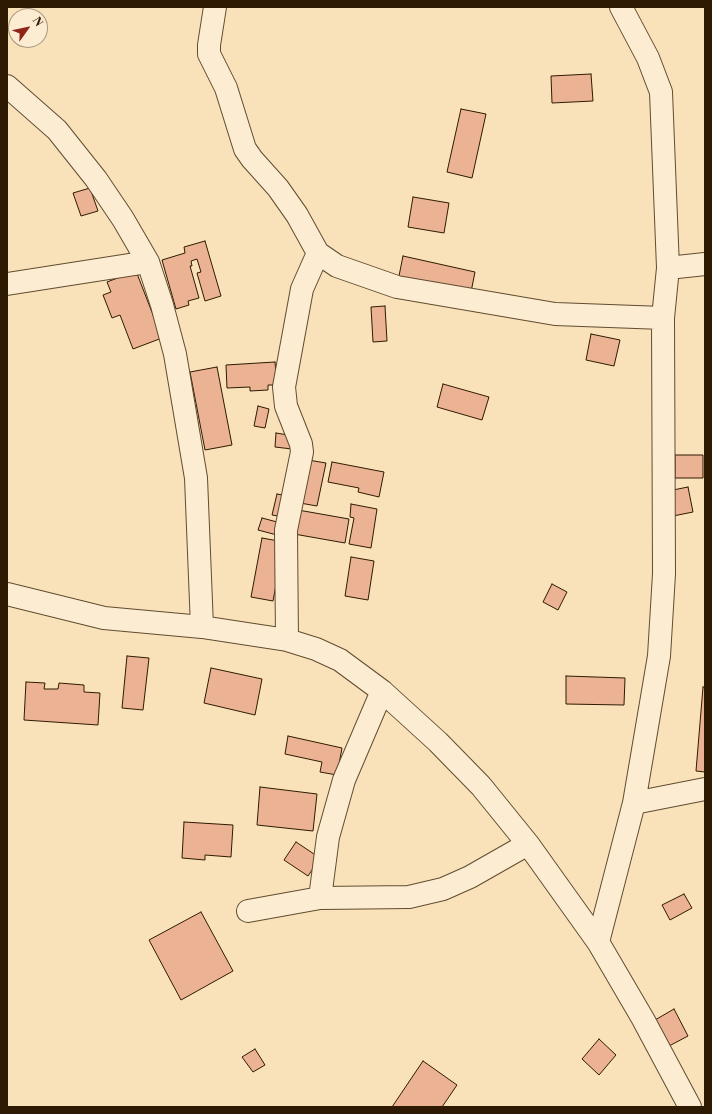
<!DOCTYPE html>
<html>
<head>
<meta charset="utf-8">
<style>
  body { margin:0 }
  #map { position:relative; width:712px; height:1114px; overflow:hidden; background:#f9e2b9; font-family:"Libre Bodoni",serif }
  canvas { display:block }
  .frame { position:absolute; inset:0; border:8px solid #2e1a02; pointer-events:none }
  .north { position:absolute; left:8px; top:8px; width:40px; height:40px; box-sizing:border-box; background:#fbecd2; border:1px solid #a9987f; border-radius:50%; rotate:57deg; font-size:11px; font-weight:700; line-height:16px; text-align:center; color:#2e1a02 }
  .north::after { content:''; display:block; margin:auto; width:14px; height:18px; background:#8f2418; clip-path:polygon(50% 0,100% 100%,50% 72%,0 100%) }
</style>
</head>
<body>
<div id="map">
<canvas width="712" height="1114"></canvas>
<div class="frame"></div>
<div class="north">N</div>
</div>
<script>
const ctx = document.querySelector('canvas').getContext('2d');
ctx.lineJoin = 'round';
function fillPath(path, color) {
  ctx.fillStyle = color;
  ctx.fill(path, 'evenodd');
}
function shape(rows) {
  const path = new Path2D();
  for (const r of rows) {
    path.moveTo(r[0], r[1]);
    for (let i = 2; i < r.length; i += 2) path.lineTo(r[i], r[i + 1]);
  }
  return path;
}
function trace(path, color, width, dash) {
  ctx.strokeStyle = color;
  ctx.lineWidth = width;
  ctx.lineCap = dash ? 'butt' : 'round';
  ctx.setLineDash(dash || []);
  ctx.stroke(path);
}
const building = shape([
  [591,74,593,101,552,103,551,76,591,74],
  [461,109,486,114,472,178,447,172,461,109],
  [90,188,98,211,81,216,73,193,90,188],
  [413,197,449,203,444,233,408,227,413,197],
  [205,241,221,296,205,301,197,273,201,272,197,259,191,261,192,266,190,266,199,298,188,301,189,305,176,309,162,260,185,253,184,247,205,241],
  [403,256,475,272,470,297,398,281,403,256],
  [136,271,162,338,133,349,120,315,112,318,103,295,111,292,107,282,136,271],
  [385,306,387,341,373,342,371,307,385,306],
  [591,334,620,340,614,366,586,360,591,334],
  [275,362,277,385,268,385,268,390,250,391,250,387,227,388,226,365,275,362],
  [217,367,232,445,205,450,190,372,217,367],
  [443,384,489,397,482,420,437,407,443,384],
  [258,406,269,409,265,428,254,426,258,406],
  [276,433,294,436,292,449,275,447,276,433],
  [675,455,703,455,703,478,675,478,675,455],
  [308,460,326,463,317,506,300,503,308,460],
  [332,462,384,472,379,497,358,492,359,488,328,482,332,462],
  [688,487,693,512,673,516,668,491,688,487],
  [277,494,288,496,284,517,272,515,277,494],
  [351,504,377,509,371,548,349,544,354,518,350,517,351,504],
  [298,510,349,519,345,543,294,534,298,510],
  [262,518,281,523,277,535,258,530,262,518],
  [262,538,284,542,273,601,251,597,262,538],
  [351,557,374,561,368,600,345,596,351,557],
  [552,584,567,592,558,610,543,602,552,584],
  [127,656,149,658,143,710,122,708,127,656],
  [211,668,262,679,255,715,204,703,211,668],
  [566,676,625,678,624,705,566,704,566,676],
  [26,682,45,683,44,689,58,689,59,683,84,685,84,692,100,693,98,725,24,720,26,682],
  [703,687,705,687,705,772,696,771,703,687],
  [288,736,342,748,337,775,320,772,322,762,285,754,288,736],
  [260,787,317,794,313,831,257,825,260,787],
  [184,822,233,825,231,857,205,855,205,860,182,858,184,822],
  [296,842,320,858,308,876,284,860,296,842],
  [684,894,692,908,670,920,662,905,684,894],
  [201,912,233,971,181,1000,149,940,201,912],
  [674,1009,688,1036,669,1046,655,1020,674,1009],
  [599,1039,616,1055,599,1075,582,1059,599,1039],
  [255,1049,265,1065,253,1072,242,1057,255,1049],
  [423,1061,457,1085,442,1107,392,1107,423,1061]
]);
const minor = shape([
  [215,7,209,45,209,54,226,88,245,149,252,159,278,188,297,215,318,253,337,266,397,287,555,314,663,318],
  [621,7,648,58,661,92,668,268,663,318,664,574,659,656,634,803],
  [7,86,57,130,96,179,123,219,148,262,162,305,175,354,196,478,202,627],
  [668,268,705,264],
  [7,284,148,262],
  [7,594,104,618,202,627,287,640,316,649,340,660,382,691],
  [287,640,286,530,302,452,301,444,286,406,284,387,302,289,318,253],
  [320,898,328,837,344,780,382,691,438,742,481,786,528,844],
  [248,911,320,898,409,897,443,889,470,877,528,844,598,942],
  [690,1107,643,1019,598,942,634,803,705,789]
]);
fillPath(building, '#ebb294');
trace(building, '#2e1a02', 1);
trace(minor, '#614c30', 24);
trace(minor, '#fbecd2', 22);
</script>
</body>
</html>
